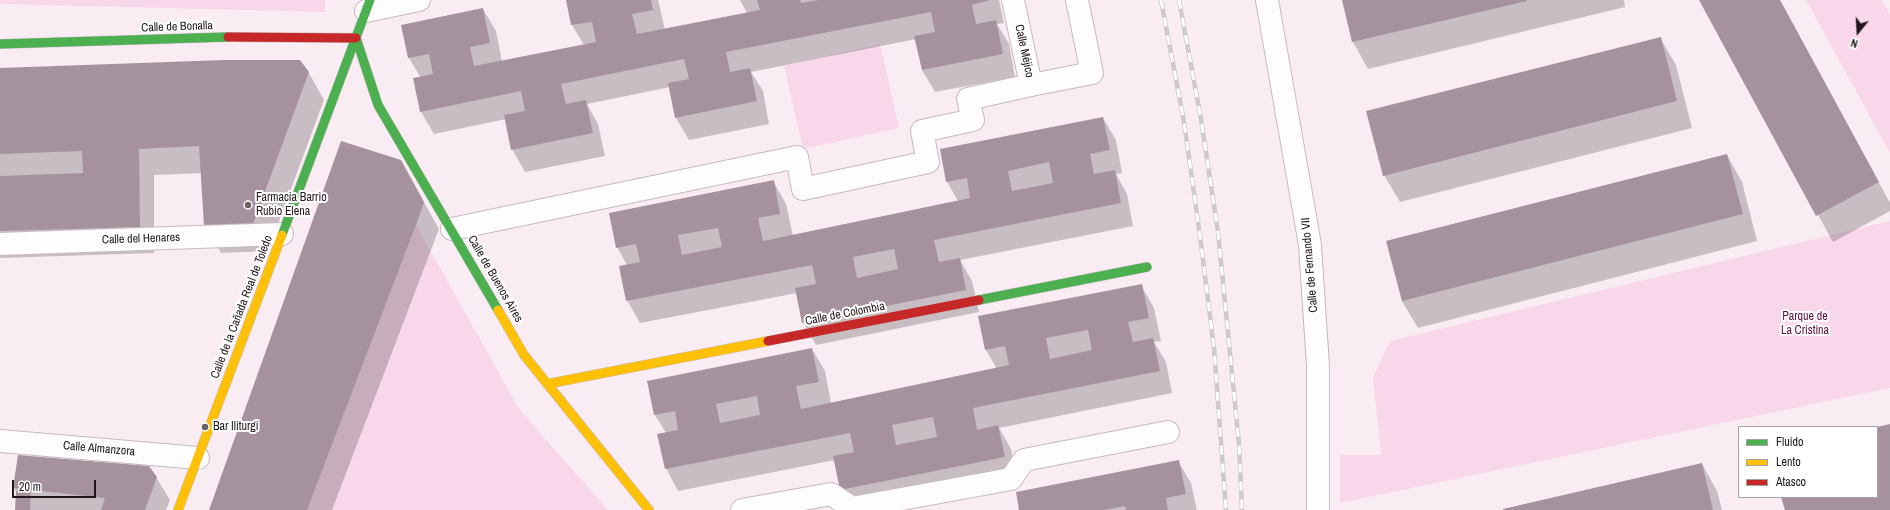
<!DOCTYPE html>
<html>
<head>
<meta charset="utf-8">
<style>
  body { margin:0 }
  #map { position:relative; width:1890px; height:510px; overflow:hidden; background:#f9edf3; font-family:"Archivo Narrow",sans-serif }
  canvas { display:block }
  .legend { position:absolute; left:1738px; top:426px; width:140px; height:72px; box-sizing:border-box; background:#fff; border:1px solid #a6a2a4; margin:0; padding:5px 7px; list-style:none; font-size:12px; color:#20161b }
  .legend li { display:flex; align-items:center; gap:8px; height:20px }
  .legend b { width:20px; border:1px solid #a6a2a4 }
  .north { position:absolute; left:1838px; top:12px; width:40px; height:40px; -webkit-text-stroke:3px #fff; paint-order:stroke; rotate:198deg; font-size:11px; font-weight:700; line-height:16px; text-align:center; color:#20161b }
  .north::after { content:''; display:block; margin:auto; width:14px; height:18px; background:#20161b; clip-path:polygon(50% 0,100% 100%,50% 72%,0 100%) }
  .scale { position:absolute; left:12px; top:480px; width:84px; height:18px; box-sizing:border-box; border:2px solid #20161b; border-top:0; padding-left:5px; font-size:12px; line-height:14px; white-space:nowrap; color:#20161b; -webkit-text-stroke:3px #fff; paint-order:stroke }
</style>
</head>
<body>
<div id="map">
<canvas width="1890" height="510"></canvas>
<ul class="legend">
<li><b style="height:5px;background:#4caf50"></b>Fluido</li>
<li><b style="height:5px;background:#ffc107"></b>Lento</li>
<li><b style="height:5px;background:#c62828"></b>Atasco</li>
</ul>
<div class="north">N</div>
<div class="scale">20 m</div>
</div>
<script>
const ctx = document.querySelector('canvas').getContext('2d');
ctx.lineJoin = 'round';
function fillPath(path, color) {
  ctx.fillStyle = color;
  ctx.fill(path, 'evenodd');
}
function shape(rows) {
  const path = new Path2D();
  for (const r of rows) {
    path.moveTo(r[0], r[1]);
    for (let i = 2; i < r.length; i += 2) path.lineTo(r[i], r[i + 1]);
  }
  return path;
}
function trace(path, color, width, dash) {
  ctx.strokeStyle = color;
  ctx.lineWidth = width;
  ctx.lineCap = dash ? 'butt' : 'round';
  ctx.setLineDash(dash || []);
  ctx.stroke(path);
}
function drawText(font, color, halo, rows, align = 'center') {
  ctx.font = font + ' "Archivo Narrow",sans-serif';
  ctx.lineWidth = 4;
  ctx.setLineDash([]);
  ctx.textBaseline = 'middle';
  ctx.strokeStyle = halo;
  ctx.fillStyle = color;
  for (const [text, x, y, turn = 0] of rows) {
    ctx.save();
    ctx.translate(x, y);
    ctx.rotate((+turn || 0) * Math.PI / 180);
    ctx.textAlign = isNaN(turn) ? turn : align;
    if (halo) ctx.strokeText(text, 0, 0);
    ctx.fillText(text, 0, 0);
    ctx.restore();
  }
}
const green = shape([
  [0,0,325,0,325,12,0,4],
  [1806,0,1882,0,1890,15,1890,153],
  [880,44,899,128,803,149,784,66],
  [1890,221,1890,388,1340,503,1340,455,1381,455,1373,377,1390,341],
  [416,225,519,409,608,510,307,510]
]);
const shadow = shape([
  [567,0,658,0,665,30,747,13,740,0,999,0,1004,23,997,24,1009,44,1015,77,935,92,922,70,916,39,751,72,763,91,769,124,689,140,676,118,670,87,587,104,598,124,605,156,525,172,512,149,506,119,434,134,421,112,421,78,409,58,402,26,483,9,496,31,502,62,584,45,572,25],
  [1343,0,1624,0,1625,7,1368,69,1353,42],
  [1700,0,1780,0,1890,203,1890,211,1833,242],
  [1660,38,1676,65,1692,128,1400,202,1384,175],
  [0,69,309,73,324,100,268,251,221,253,205,226,202,173,154,175,154,253,0,258],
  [1103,118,1116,140,1122,173,1116,174,1127,194,1133,226,960,260,972,281,979,312,816,345,803,322,797,293,640,323,627,300,627,265,617,247,773,181,786,204,793,236,958,201,947,182,941,150],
  [1727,155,1742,182,1757,241,1418,328,1402,301,1387,241],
  [416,188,439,229,332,510,210,510],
  [1141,285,1154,308,1161,341,1154,342,1166,362,1172,393,999,428,1011,449,1017,480,865,510,841,490,835,460,678,491,666,468,666,433,655,415,648,382,812,349,825,371,831,403,997,369,986,350],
  [1178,461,1191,483,1197,510,1020,510],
  [1702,464,1717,491,1722,510,1505,510],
  [156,477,170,500,166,510,16,510,17,493,14,488]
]);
const building = shape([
  [566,0,651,0,653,10,632,14,637,34,760,10,757,0,800,0,801,3,818,0,990,0,972,5,976,24,996,20,1003,54,922,70,914,36,935,32,931,12,726,52,730,72,750,68,757,101,675,118,668,83,689,79,684,59,561,84,566,104,586,100,593,133,511,150,504,115,525,111,521,91,420,112,413,78,433,74,429,54,408,58,401,25,483,8,490,43,470,47,474,66,596,42,592,22,571,25],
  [1342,0,1527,0,1527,1,1352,42],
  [1699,0,1780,0,1879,182,1816,216],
  [1661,37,1677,101,1383,176,1366,111],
  [224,60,300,60,309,72,253,224,204,226,199,146,139,149,140,227,0,231,0,176,83,173,82,151,0,154,0,68],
  [1103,117,1110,150,1090,154,1094,174,1115,170,1121,203,934,240,939,262,960,258,966,290,802,323,795,288,816,284,812,265,626,301,619,266,640,262,636,244,616,248,609,213,774,180,780,214,758,218,763,241,970,198,967,178,946,182,940,149],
  [1049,162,1053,183,1012,191,1008,171],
  [718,228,722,247,682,255,678,235],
  [894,249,898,269,857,278,853,257],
  [341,141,401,160,424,202,416,225,307,510,209,510],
  [1727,154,1743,214,1402,301,1386,241],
  [1142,284,1149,318,1128,322,1133,342,1153,338,1160,371,973,408,977,430,998,425,1005,457,840,490,833,456,854,452,850,433,665,469,657,434,678,430,675,411,654,415,647,381,812,348,819,382,796,386,801,409,1009,365,1005,346,985,350,978,316],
  [1088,330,1092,350,1050,359,1046,338],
  [757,396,760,415,720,423,716,404],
  [933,417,937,437,896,445,892,425],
  [1890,424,1890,510,1785,510,1781,497,1877,497,1877,427],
  [18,455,149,466,157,477,145,510,101,510,105,498,13,488],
  [1179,460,1186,494,1166,498,1168,510,1126,510,1125,506,1104,510,1019,510,1016,492],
  [1702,463,1713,510,1503,510,1503,509],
  [16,491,31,493,30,510,15,510]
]);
const street = shape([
  [1013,0,1031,85,1092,73,1077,0],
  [1267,0,1310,245,1318,366,1318,510],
  [366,11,419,0],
  [452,229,797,157,803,189,928,162,922,131,973,120,968,99,1031,85],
  [0,244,282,234],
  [0,441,198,458],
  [742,510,831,494,852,508,1011,479,1024,460,1168,432]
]);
const fast = shape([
  [356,38,378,105,498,310],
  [0,44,228,37],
  [282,235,370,0],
  [979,300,1147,267]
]);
const slow = shape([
  [498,310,524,355,649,510],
  [547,384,768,341],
  [178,510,282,235]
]);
const jam = shape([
  [228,37,356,38],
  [768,341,979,300]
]);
const rail = shape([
  [1161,0,1184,122,1200,236,1214,348,1226,510],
  [1179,0,1201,119,1218,232,1239,444,1242,510]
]);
const markers = [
  [248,205,4,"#6c6167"],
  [205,427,4,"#6c6167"]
];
const streetNames = [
  ["Calle de Bonalla",177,27,-2],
  ["Calle Méjico",1024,51,78],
  ["Calle del Henares",141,239,-2],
  ["Calle de Fernando VII",1310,265,-95],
  ["Calle de Buenos Aires",495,279,60],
  ["Calle de la Cañada Real de Toledo",242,307,-69],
  ["Calle de Colombia",845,314,-11],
  ["Calle Almanzora",99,449,5]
];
const poiNames = [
  ["Farmacia Barrio",256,198],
  ["Rubio Elena",256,212],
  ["Bar Iliturgi",213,427]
];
const parkNames = [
  ["Parque de",1805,317],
  ["La Cristina",1805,331]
];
fillPath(green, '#f9d7ea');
fillPath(shadow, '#0003');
fillPath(building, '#a6929e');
trace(street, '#c5bac0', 24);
trace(fast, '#c5bac0', 10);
trace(slow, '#c5bac0', 10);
trace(jam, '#c5bac0', 10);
trace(street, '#fefcfd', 22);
trace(fast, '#4caf50', 9);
trace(slow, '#ffc107', 9);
trace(jam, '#c62828', 9);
trace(rail, '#cecacc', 4.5);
trace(rail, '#fff', 3, [9]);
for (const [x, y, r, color] of markers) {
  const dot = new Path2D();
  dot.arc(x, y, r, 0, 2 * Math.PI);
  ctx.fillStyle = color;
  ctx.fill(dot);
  trace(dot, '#fff', 1.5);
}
drawText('12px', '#20161b', '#fff', streetNames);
drawText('12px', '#20161b', '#fff', poiNames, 'left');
drawText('12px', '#5d1045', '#fff', parkNames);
</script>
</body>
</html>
